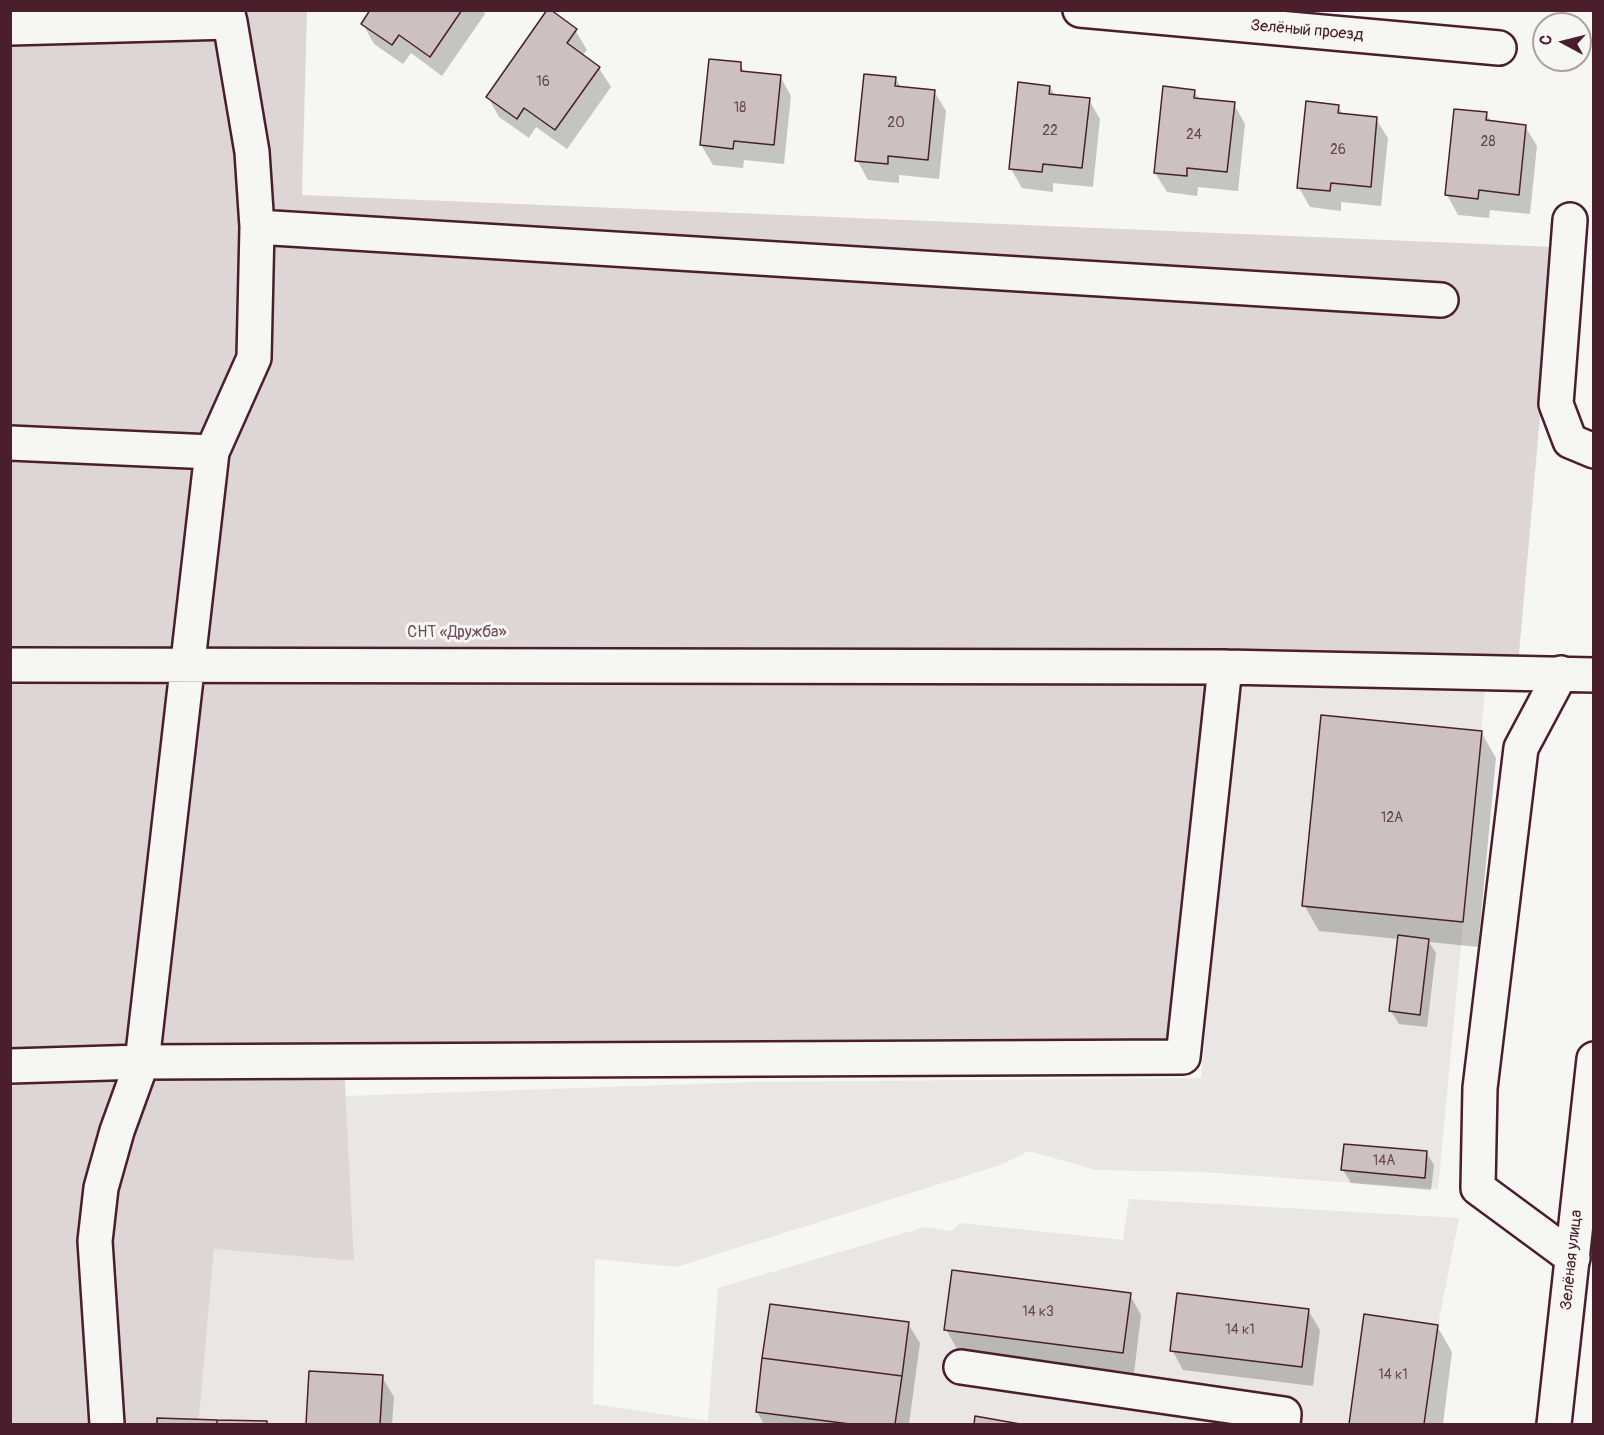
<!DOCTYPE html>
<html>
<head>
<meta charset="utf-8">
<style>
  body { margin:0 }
  #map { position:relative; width:1604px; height:1435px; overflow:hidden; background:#f6f6f2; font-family:Pangolin,sans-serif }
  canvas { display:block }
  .frame { position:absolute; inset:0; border:12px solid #4a1f2b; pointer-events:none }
  .north { position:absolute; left:1532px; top:12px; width:60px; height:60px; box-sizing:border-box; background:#f6f6f2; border:2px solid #b1a0a2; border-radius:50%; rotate:277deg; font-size:16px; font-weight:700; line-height:24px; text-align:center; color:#4a1f2b }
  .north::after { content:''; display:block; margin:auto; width:21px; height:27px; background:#4a1f2b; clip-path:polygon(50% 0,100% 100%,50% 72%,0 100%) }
</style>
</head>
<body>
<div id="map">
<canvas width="1604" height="1435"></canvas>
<div class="frame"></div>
<div class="north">С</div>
</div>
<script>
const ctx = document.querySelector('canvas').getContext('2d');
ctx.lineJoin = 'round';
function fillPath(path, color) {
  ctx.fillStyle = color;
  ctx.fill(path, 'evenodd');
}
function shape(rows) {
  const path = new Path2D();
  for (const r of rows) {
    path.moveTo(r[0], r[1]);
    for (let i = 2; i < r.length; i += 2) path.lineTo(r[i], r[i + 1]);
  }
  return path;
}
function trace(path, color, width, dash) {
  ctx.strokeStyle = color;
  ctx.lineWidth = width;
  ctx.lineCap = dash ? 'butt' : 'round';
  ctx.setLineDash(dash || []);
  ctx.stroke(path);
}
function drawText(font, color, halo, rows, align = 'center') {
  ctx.font = font + ' Pangolin,sans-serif';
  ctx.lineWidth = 6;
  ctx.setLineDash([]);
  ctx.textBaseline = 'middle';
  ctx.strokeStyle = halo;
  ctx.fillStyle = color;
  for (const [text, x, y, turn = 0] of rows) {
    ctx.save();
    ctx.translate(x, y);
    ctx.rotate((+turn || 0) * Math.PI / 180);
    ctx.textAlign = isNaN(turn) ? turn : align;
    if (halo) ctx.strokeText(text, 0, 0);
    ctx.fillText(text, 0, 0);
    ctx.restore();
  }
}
const built = shape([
  [1248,676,1486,680,1438,1189,1203,1172,1096,1170,1029,1151,1003,1164,676,1267,595,1259,593,1404,708,1421,718,1288,925,1227,951,1231,960,1223,1123,1240,1129,1199,1459,1218,1438,1325,1424,1424,157,1424,157,1418,199,1419,214,1249,354,1261,345,1096,755,1082,1201,1078,1236,706]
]);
const green = shape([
  [10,11,307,11,302,195,1555,247,1518,665,1233,671,1186,1063,344,1066,354,1261,214,1249,199,1419,157,1418,157,1424,11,1424]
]);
const shadow = shape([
  [372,10,483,10,485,14,442,76,411,53,403,64,374,44,363,24],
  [575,30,587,50,582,56,599,68,611,87,567,149,536,127,529,138,499,117,488,97],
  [740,64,745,73,780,76,791,96,784,164,744,160,743,168,713,165,701,145],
  [896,79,901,88,934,91,946,111,939,179,899,175,899,183,868,180,857,160],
  [1050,87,1055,96,1089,100,1100,119,1093,187,1053,183,1053,192,1022,188,1011,169],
  [1194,91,1200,100,1234,104,1245,124,1238,191,1198,187,1197,196,1167,192,1155,173],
  [1338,106,1343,115,1376,119,1388,138,1381,206,1341,202,1341,211,1310,207,1299,188],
  [1486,113,1491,122,1525,126,1537,146,1530,214,1490,210,1489,218,1458,215,1447,195],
  [1481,732,1496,758,1478,947,1429,942,1436,953,1427,1027,1399,1024,1391,1011,1399,939,1319,931,1304,905],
  [1426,1152,1434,1165,1431,1190,1351,1183,1343,1170],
  [1130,1295,1141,1315,1134,1373,957,1349,946,1329],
  [1308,1310,1320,1330,1313,1386,1183,1370,1172,1350],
  [1365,1316,1437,1326,1452,1352,1443,1424,1350,1424],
  [908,1324,920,1343,909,1424,764,1424,757,1412],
  [311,1372,382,1377,394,1397,392,1424,308,1424],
  [158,1419,267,1423,268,1424,158,1424]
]);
const building = shape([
  [370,10,462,10,430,57,399,35,392,45,361,24,370,10],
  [547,10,551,10,577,29,567,43,600,67,555,130,524,108,517,119,486,97,547,10],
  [709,59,741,62,741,71,781,75,774,145,734,141,733,149,700,145,709,59],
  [864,74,896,77,895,86,935,90,928,160,888,156,888,164,855,161,864,74],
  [1018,82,1050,86,1049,94,1090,98,1082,168,1043,164,1042,172,1009,169,1018,82],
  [1163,86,1195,90,1194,98,1235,102,1227,172,1187,168,1187,176,1154,173,1163,86],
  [1306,101,1339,105,1338,113,1377,117,1371,187,1331,183,1330,191,1297,188,1306,101],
  [1454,109,1487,112,1486,120,1526,125,1519,195,1479,190,1478,199,1445,195,1454,109],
  [1321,715,1482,731,1463,922,1302,906,1321,715],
  [1398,935,1429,939,1420,1015,1389,1011,1398,935],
  [1344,1144,1427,1151,1425,1178,1341,1170,1344,1144],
  [952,1270,1131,1293,1123,1353,944,1330,952,1270],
  [1177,1293,1309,1309,1302,1367,1170,1351,1177,1293],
  [770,1304,909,1322,902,1376,762,1358,770,1304],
  [1364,1314,1438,1325,1424,1424,1349,1424,1364,1314],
  [762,1358,902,1376,895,1424,850,1424,756,1412,762,1358],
  [309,1371,383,1375,380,1424,306,1424,309,1371],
  [975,1416,1020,1424,974,1424,975,1416],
  [157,1418,217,1420,217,1424,157,1424,157,1418],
  [217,1420,267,1421,267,1424,217,1424,217,1420]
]);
const minor = shape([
  [1080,10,1499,48],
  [10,28,230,22],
  [1570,220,1556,404,1570,441,1594,451],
  [257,227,1441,300],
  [10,443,212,452],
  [10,665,1225,667,1594,675],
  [1561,673,1521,748,1480,1088,1478,1188,1573,1258],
  [10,1066,142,1062,1183,1057,1225,667],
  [961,1367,1284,1414,1283,1424],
  [107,1424,95,1241,101,1188,117,1131,142,1062,212,452,254,358,257,227,252,152,230,22,227,10]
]);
const major = shape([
  [1554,1424,1594,1059]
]);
const numberNames = [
  ["16",543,82],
  ["18",740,108],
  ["20",896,123],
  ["22",1050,131],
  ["24",1194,135],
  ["28",1488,142],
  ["26",1338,150],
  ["12А",1392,818],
  ["14А",1384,1161],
  ["14 к3",1038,1312],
  ["14 к1",1240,1330],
  ["14 к1",1393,1375]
];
const streetNames = [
  ["Зелёный проезд",1307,31,5],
  ["Зелёная улица",1572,1260,-84]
];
const parkNames = [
  ["СНТ «Дружба»",457,633]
];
fillPath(built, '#e9e6e3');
fillPath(green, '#ddd6d5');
fillPath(shadow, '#0003');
fillPath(building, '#ccc1c0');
trace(building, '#4a1f2b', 1.5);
trace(minor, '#4a1f2b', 38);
trace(major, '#4a1f2b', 38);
trace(minor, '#f6f6f2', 33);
trace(major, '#f6f6f2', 33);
drawText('14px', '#6a4850', null, numberNames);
drawText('16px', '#4a1f2b', '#f6f6f2', streetNames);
drawText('16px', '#6f4d56', '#f6f6f2', parkNames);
</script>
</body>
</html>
